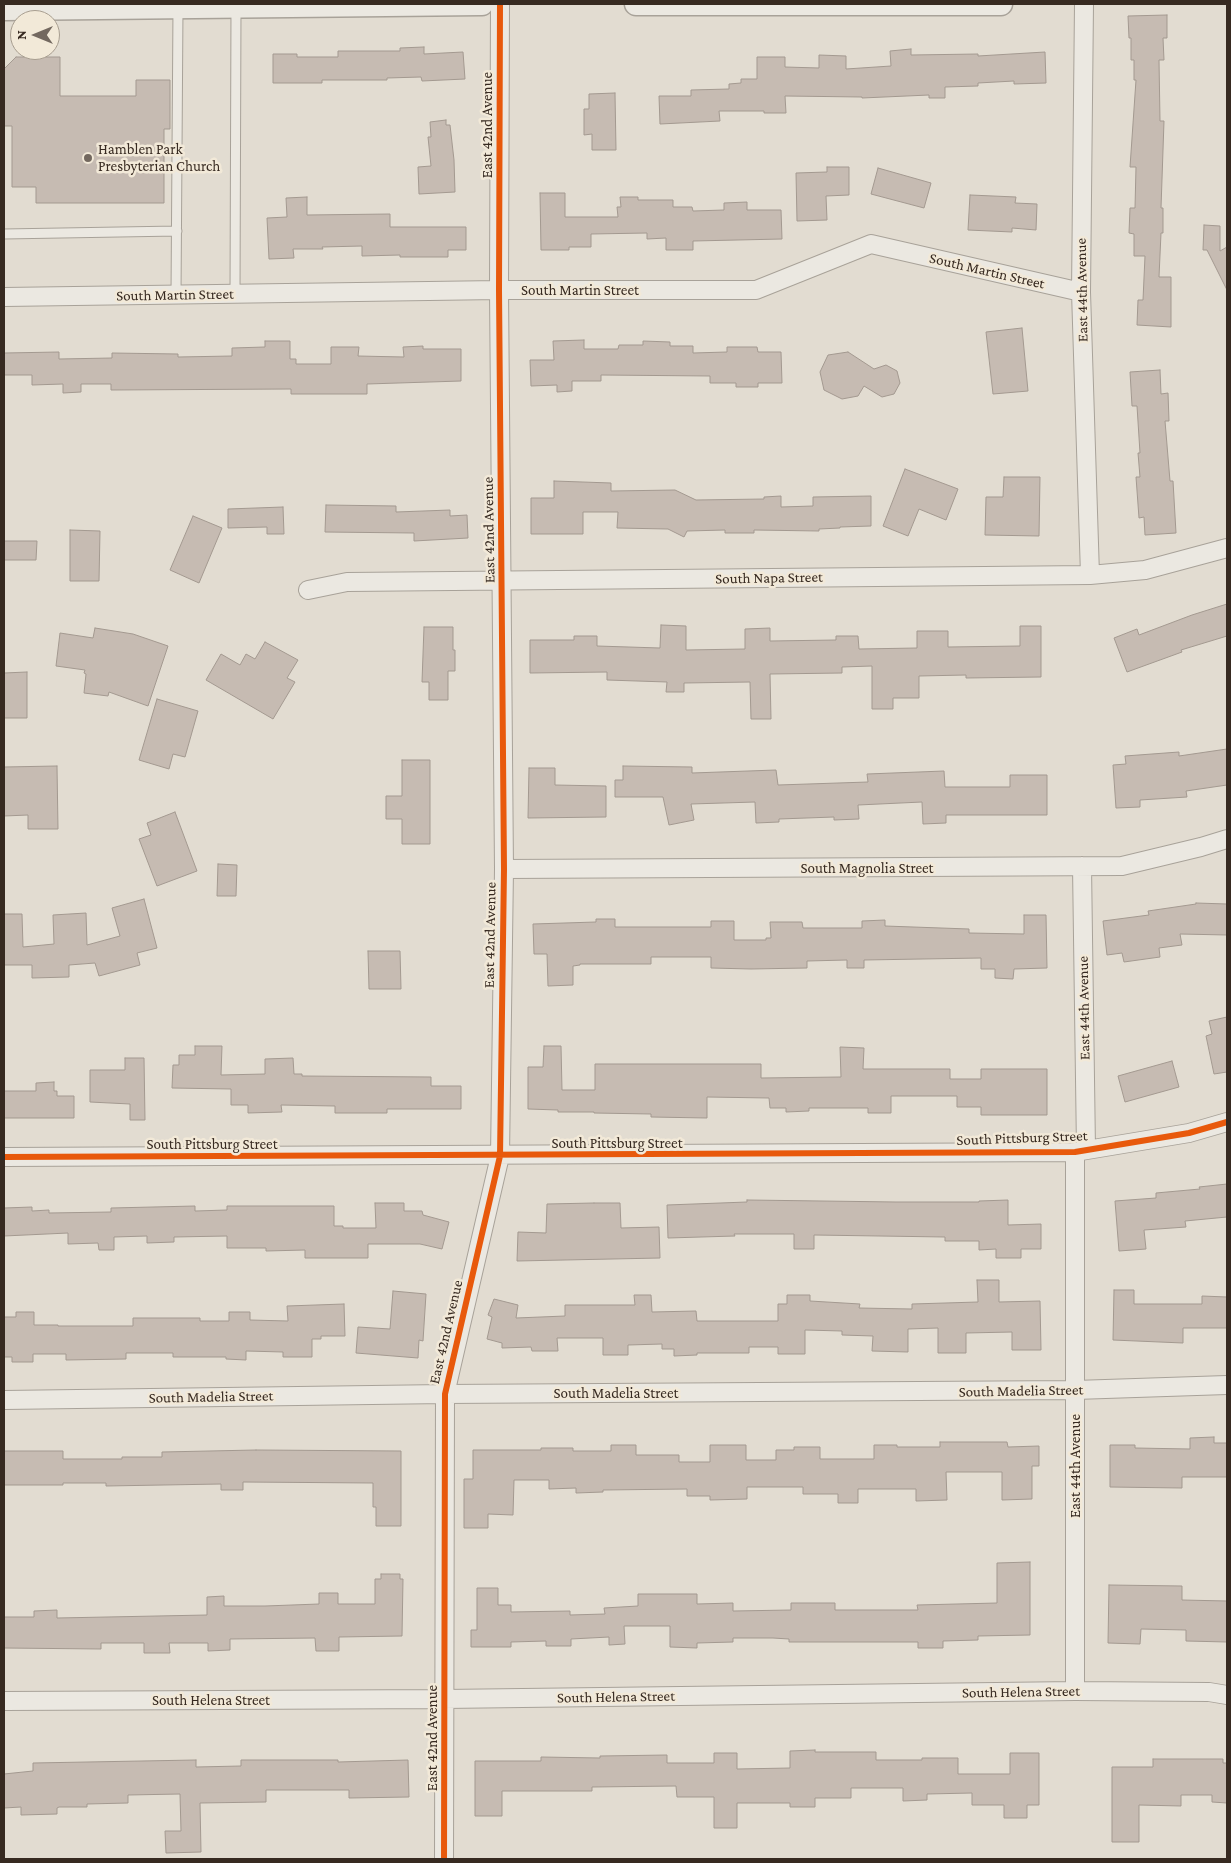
<!DOCTYPE html>
<html>
<head>
<meta charset="utf-8">
<style>
  body { margin:0 }
  #map { position:relative; width:1231px; height:1863px; overflow:hidden; background:#e2dcd1; font-family:"Crimson Pro",serif }
  canvas { display:block }
  .frame { position:absolute; inset:0; border:5px solid #372a21; pointer-events:none }
  .north { position:absolute; left:10px; top:10px; width:50px; height:50px; box-sizing:border-box; background:#f2e9d8; border:1px solid #a79d8f; border-radius:50%; rotate:270deg; font-size:14px; font-weight:700; line-height:20px; text-align:center; color:#372a21 }
  .north::after { content:''; display:block; margin:auto; width:18px; height:22px; background:#73685f; clip-path:polygon(50% 0,100% 100%,50% 72%,0 100%) }
</style>
</head>
<body>
<div id="map">
<canvas width="1231" height="1863"></canvas>
<div class="frame"></div>
<div class="north">N</div>
</div>
<script>
const ctx = document.querySelector('canvas').getContext('2d');
ctx.lineJoin = 'round';
function fillPath(path, color) {
  ctx.fillStyle = color;
  ctx.fill(path, 'evenodd');
}
function shape(rows) {
  const path = new Path2D();
  for (const r of rows) {
    path.moveTo(r[0], r[1]);
    for (let i = 2; i < r.length; i += 2) path.lineTo(r[i], r[i + 1]);
  }
  return path;
}
function trace(path, color, width, dash) {
  ctx.strokeStyle = color;
  ctx.lineWidth = width;
  ctx.lineCap = dash ? 'butt' : 'round';
  ctx.setLineDash(dash || []);
  ctx.stroke(path);
}
function drawText(font, color, halo, rows, align = 'center') {
  ctx.font = font + ' "Crimson Pro",serif';
  ctx.lineWidth = 5;
  ctx.setLineDash([]);
  ctx.textBaseline = 'middle';
  ctx.strokeStyle = halo;
  ctx.fillStyle = color;
  for (const [text, x, y, turn = 0] of rows) {
    ctx.save();
    ctx.translate(x, y);
    ctx.rotate((+turn || 0) * Math.PI / 180);
    ctx.textAlign = isNaN(turn) ? turn : align;
    if (halo) ctx.strokeText(text, 0, 0);
    ctx.fillText(text, 0, 0);
    ctx.restore();
  }
}
const building = shape([
  [1167,15,1167,38,1163,38,1164,60,1159,60,1160,121,1164,121,1161,208,1163,208,1163,233,1161,233,1159,277,1171,277,1171,327,1137,325,1138,300,1143,300,1145,256,1134,256,1134,234,1129,233,1130,208,1135,208,1136,167,1130,167,1136,80,1134,80,1134,60,1131,60,1131,38,1129,38,1128,16,1167,15],
  [424,47,424,54,463,52,465,79,422,81,421,77,387,78,387,80,322,80,322,83,273,83,273,54,297,54,297,57,338,57,338,51,400,51,400,48,424,47],
  [911,49,911,55,978,54,978,56,1045,52,1046,83,1014,84,1014,81,978,83,978,86,945,87,945,98,929,98,929,95,862,98,862,97,785,96,786,113,764,113,764,111,719,111,720,121,660,124,659,96,691,96,691,90,729,89,729,84,741,83,741,79,757,79,757,57,785,57,785,67,819,68,819,55,846,56,846,69,891,66,890,51,911,49],
  [16,57,60,57,60,96,136,96,136,80,170,80,170,129,164,129,164,203,36,203,36,187,12,187,12,126,4,126,4,69,16,57],
  [615,93,616,150,592,150,592,134,584,135,584,109,589,109,589,94,615,93],
  [446,120,446,125,450,125,454,160,455,192,419,194,418,167,431,166,428,137,431,137,430,122,446,120],
  [827,167,849,167,849,195,826,196,827,220,797,221,796,173,827,172,827,167],
  [878,168,931,183,924,208,871,194,878,168],
  [540,193,565,193,565,217,618,217,617,207,621,207,620,197,638,197,638,200,673,200,673,207,692,207,693,211,724,210,724,203,747,202,747,210,781,210,782,239,693,241,693,250,666,250,666,238,647,239,647,233,591,234,591,247,569,247,569,250,541,250,540,193],
  [970,195,1016,197,1015,203,1037,204,1036,230,1012,228,1012,232,968,230,970,195],
  [307,197,307,215,390,214,390,227,466,227,466,250,448,250,448,257,400,257,400,255,362,256,362,246,322,247,323,249,293,249,294,258,269,259,267,218,287,217,286,198,307,197],
  [1204,225,1220,226,1220,251,1227,247,1227,290,1207,250,1203,250,1204,225],
  [1022,328,1028,391,993,394,986,332,1022,328],
  [584,340,584,349,618,349,619,345,643,345,643,341,670,342,670,346,693,346,693,353,727,352,727,347,757,347,758,352,781,352,782,383,758,383,758,387,736,387,736,383,710,383,710,376,601,375,601,381,572,381,572,391,557,392,557,385,531,386,530,360,554,360,553,341,584,340],
  [265,341,290,341,290,359,296,359,296,364,331,364,331,347,359,347,358,356,404,357,403,347,423,346,423,349,461,349,461,381,367,384,367,394,291,394,291,389,111,390,111,384,81,384,81,392,63,393,63,384,32,385,32,375,4,375,4,353,59,352,59,359,112,358,112,353,178,354,178,357,232,356,232,348,265,347,265,341],
  [848,352,874,369,886,365,897,371,900,383,894,394,882,397,864,386,858,396,842,399,824,390,820,372,828,355,848,352],
  [1160,370,1161,394,1168,393,1169,421,1165,421,1170,481,1173,481,1176,533,1145,535,1144,517,1139,518,1136,477,1140,477,1138,453,1140,453,1137,406,1132,406,1130,372,1160,370],
  [905,469,958,489,946,520,919,509,908,536,883,526,905,469],
  [1004,477,1040,477,1039,536,985,535,986,497,1003,497,1004,477],
  [554,481,611,483,611,491,675,490,696,500,764,499,764,497,781,496,781,507,813,506,813,497,871,496,871,526,840,527,840,528,819,529,819,531,754,530,754,533,725,533,725,530,687,531,684,537,668,529,617,528,618,512,583,512,583,534,531,534,531,498,554,498,554,481],
  [326,505,396,506,396,512,450,510,450,516,467,515,468,538,414,541,414,533,325,532,326,505],
  [283,507,284,534,267,534,267,527,228,528,228,509,283,507],
  [193,516,222,528,199,583,170,570,193,516],
  [70,530,100,531,99,581,70,581,70,530],
  [4,541,37,541,36,560,4,560,4,541],
  [1227,604,1227,636,1181,650,1182,652,1127,672,1114,638,1137,629,1139,635,1192,615,1227,604],
  [661,625,686,626,686,650,745,649,745,629,770,628,770,641,836,640,836,636,858,636,859,649,917,648,917,631,948,631,948,647,1020,646,1020,626,1041,626,1041,677,966,678,966,675,919,676,919,698,893,698,893,709,872,709,872,666,842,667,842,673,770,674,771,719,751,719,750,682,684,683,684,692,666,692,667,682,607,680,607,672,530,673,530,640,574,640,574,636,597,636,597,646,660,648,661,625],
  [424,627,453,627,453,650,455,650,455,671,448,671,448,700,429,700,429,682,422,682,424,627],
  [95,628,133,634,168,646,148,706,109,692,108,696,84,693,86,674,84,673,85,670,56,666,60,633,93,638,95,628],
  [265,642,298,660,287,678,295,682,273,719,206,680,221,654,240,665,246,654,255,659,265,642],
  [27,672,27,718,4,718,4,673,27,672],
  [157,699,198,711,185,757,173,754,169,769,139,760,157,699],
  [1227,749,1227,785,1186,791,1187,797,1140,800,1140,807,1116,808,1113,765,1126,764,1125,756,1179,752,1179,756,1227,749],
  [402,760,430,760,430,844,402,844,402,819,386,819,386,796,402,796,402,760],
  [57,766,58,829,28,829,28,815,4,816,4,767,57,766],
  [623,766,692,767,692,773,776,770,778,785,868,782,867,774,944,771,945,787,1010,787,1010,775,1047,775,1047,815,946,815,946,823,923,824,922,802,858,805,859,819,834,820,834,817,779,819,779,822,756,823,755,802,691,804,694,820,669,825,663,797,615,797,615,780,623,780,623,766],
  [529,768,555,768,555,785,606,786,606,817,528,818,529,768],
  [175,812,197,871,157,886,139,839,151,835,147,823,175,812],
  [218,864,237,865,236,896,217,896,218,864],
  [144,899,157,948,137,953,140,965,99,976,95,963,69,965,69,977,32,978,32,965,4,965,4,914,22,914,23,947,54,944,53,915,86,913,87,945,120,936,112,908,144,899],
  [1196,903,1227,904,1227,935,1180,934,1182,945,1159,948,1160,957,1124,962,1122,953,1107,955,1103,921,1149,915,1148,911,1196,904,1196,903],
  [1024,915,1046,915,1047,968,1014,969,1013,979,995,978,995,969,981,969,981,958,864,960,864,968,847,968,847,960,807,961,807,968,751,969,711,968,711,957,651,957,651,964,580,964,580,965,573,966,573,985,548,986,547,954,534,954,533,924,596,922,596,919,615,919,615,927,711,927,711,921,734,921,734,940,766,940,766,938,771,938,770,922,802,922,803,928,862,928,862,921,885,920,885,926,969,929,969,933,1024,934,1024,915],
  [368,951,400,951,401,989,369,989,368,951],
  [1227,1017,1227,1072,1214,1074,1206,1036,1212,1034,1209,1021,1227,1017],
  [195,1046,222,1046,221,1075,265,1074,265,1059,293,1058,294,1074,302,1074,302,1076,431,1077,431,1086,461,1086,461,1109,387,1109,387,1113,335,1113,335,1106,281,1105,282,1112,248,1113,248,1105,231,1105,231,1089,172,1088,173,1065,179,1065,179,1055,195,1055,195,1046],
  [544,1046,561,1046,562,1090,595,1090,595,1064,761,1064,761,1078,841,1077,840,1047,864,1048,863,1069,950,1069,950,1079,981,1079,981,1069,1047,1069,1047,1115,981,1115,981,1107,957,1107,957,1096,891,1096,891,1113,868,1113,868,1108,809,1108,809,1111,786,1112,786,1108,770,1108,769,1098,707,1097,707,1118,651,1117,651,1114,594,1113,594,1112,558,1112,558,1110,528,1109,528,1067,543,1067,544,1046],
  [125,1058,144,1058,145,1120,130,1120,130,1104,90,1102,90,1070,125,1070,125,1058],
  [1172,1061,1179,1087,1125,1102,1118,1076,1172,1061],
  [54,1082,54,1091,57,1091,57,1096,74,1096,74,1118,4,1118,4,1091,36,1091,36,1083,54,1082],
  [1227,1184,1227,1217,1185,1221,1186,1227,1144,1230,1146,1249,1119,1251,1115,1201,1156,1198,1156,1193,1200,1189,1199,1187,1227,1184],
  [747,1200,896,1202,979,1202,979,1201,1008,1200,1008,1225,1041,1224,1041,1249,1021,1249,1021,1258,996,1258,996,1249,979,1250,979,1241,945,1241,945,1237,814,1235,814,1249,794,1249,794,1234,734,1234,735,1236,668,1238,667,1205,747,1202,747,1200],
  [375,1203,404,1203,404,1211,422,1211,423,1215,449,1222,442,1249,420,1244,368,1244,368,1258,305,1258,305,1250,266,1251,266,1248,227,1248,227,1236,174,1237,174,1242,147,1243,147,1236,114,1237,114,1250,99,1250,98,1243,68,1244,68,1233,4,1236,4,1208,32,1207,32,1211,49,1210,49,1213,111,1212,111,1208,195,1206,195,1211,227,1210,227,1206,334,1206,334,1226,343,1226,343,1228,376,1228,375,1203],
  [594,1203,620,1203,621,1228,659,1227,660,1258,517,1261,518,1232,546,1233,547,1204,594,1203],
  [977,1280,999,1280,999,1302,1040,1301,1041,1350,1012,1350,1012,1332,966,1333,966,1353,938,1353,938,1328,908,1329,908,1352,872,1351,873,1336,842,1335,842,1331,805,1330,805,1354,778,1354,778,1347,749,1347,749,1353,697,1353,697,1355,674,1356,674,1349,662,1349,662,1344,628,1345,628,1355,603,1355,603,1338,557,1338,558,1351,532,1351,531,1347,502,1348,502,1343,487,1339,492,1317,488,1315,494,1299,518,1305,516,1318,565,1316,565,1305,635,1305,634,1295,651,1295,652,1312,696,1311,697,1321,778,1321,778,1304,787,1304,787,1295,810,1295,810,1301,860,1304,859,1308,912,1309,912,1304,978,1302,977,1280],
  [1114,1290,1134,1290,1134,1304,1202,1304,1202,1296,1227,1297,1227,1328,1183,1328,1183,1343,1113,1340,1114,1290],
  [393,1291,426,1294,423,1341,419,1340,418,1358,356,1353,358,1327,390,1329,393,1291],
  [344,1304,345,1336,321,1336,321,1339,312,1339,312,1357,283,1357,283,1352,246,1351,246,1360,226,1359,226,1357,173,1357,173,1353,126,1353,126,1359,66,1360,66,1354,33,1354,33,1362,12,1362,12,1357,4,1357,4,1317,16,1317,16,1312,34,1312,34,1325,58,1325,58,1326,133,1326,133,1318,200,1318,200,1321,229,1321,229,1312,250,1312,250,1320,288,1321,287,1306,344,1304],
  [1214,1437,1214,1443,1227,1443,1227,1477,1182,1477,1182,1488,1110,1487,1110,1445,1135,1445,1135,1448,1190,1449,1190,1438,1214,1437],
  [940,1442,1007,1442,1008,1447,1039,1446,1039,1466,1032,1466,1032,1499,1002,1500,1002,1472,946,1472,947,1500,916,1501,916,1489,858,1489,858,1503,838,1503,838,1494,803,1494,803,1487,747,1487,747,1499,710,1500,710,1496,687,1496,687,1489,603,1490,603,1492,576,1493,576,1488,549,1489,549,1480,514,1480,513,1515,488,1514,488,1528,464,1528,464,1479,473,1479,473,1450,541,1450,541,1448,573,1448,573,1451,611,1451,611,1445,636,1445,636,1455,679,1455,679,1462,710,1462,710,1445,746,1445,746,1460,776,1460,776,1450,794,1450,794,1447,820,1447,820,1459,874,1459,874,1445,897,1445,897,1447,940,1447,940,1442],
  [256,1450,401,1451,401,1526,376,1526,376,1507,373,1507,373,1483,243,1482,243,1490,221,1490,221,1484,106,1486,106,1483,63,1483,63,1485,4,1485,4,1451,63,1451,63,1459,122,1459,122,1457,162,1457,162,1452,256,1450],
  [1030,1562,1030,1635,978,1636,978,1640,943,1641,943,1648,918,1648,918,1642,789,1642,789,1639,773,1638,733,1638,733,1642,697,1643,697,1648,670,1647,670,1626,624,1626,625,1644,609,1645,609,1637,571,1639,571,1646,546,1646,546,1641,511,1642,511,1647,471,1647,471,1630,477,1630,477,1588,498,1588,498,1605,511,1605,511,1612,570,1611,570,1615,605,1614,604,1608,638,1606,638,1594,697,1594,697,1604,733,1603,733,1611,791,1610,791,1603,835,1603,835,1610,918,1610,917,1605,997,1603,997,1563,1030,1562],
  [381,1574,400,1574,400,1579,403,1579,402,1636,339,1637,339,1651,316,1651,315,1638,230,1639,230,1650,208,1651,208,1643,169,1643,170,1653,144,1653,144,1643,101,1643,101,1649,4,1648,4,1617,34,1617,34,1611,57,1610,57,1618,207,1615,207,1597,224,1596,224,1606,265,1606,319,1604,319,1593,338,1593,338,1604,375,1604,375,1579,381,1579,381,1574],
  [1109,1585,1182,1586,1182,1600,1227,1601,1227,1642,1186,1641,1186,1630,1141,1629,1140,1644,1108,1643,1109,1585],
  [815,1750,815,1752,876,1752,876,1760,922,1760,922,1758,958,1758,958,1774,1010,1774,1010,1753,1039,1753,1039,1805,1027,1805,1027,1818,1004,1818,1004,1805,972,1805,972,1793,927,1794,927,1800,903,1801,903,1788,851,1788,851,1798,815,1798,815,1807,790,1807,790,1803,737,1803,737,1828,714,1828,714,1797,677,1797,676,1786,592,1787,592,1791,502,1791,502,1816,475,1816,475,1761,541,1761,541,1757,600,1758,600,1756,667,1755,667,1763,714,1763,714,1753,737,1753,737,1769,790,1768,790,1751,815,1750],
  [1153,1759,1223,1759,1223,1763,1227,1763,1227,1803,1212,1802,1212,1795,1181,1795,1181,1806,1139,1805,1139,1842,1112,1842,1112,1767,1153,1767,1153,1759],
  [196,1760,196,1767,241,1766,241,1760,338,1760,338,1762,408,1760,409,1797,349,1798,349,1790,266,1790,266,1802,200,1803,201,1852,166,1853,165,1831,181,1831,180,1794,128,1795,128,1803,87,1804,87,1807,59,1807,57,1808,57,1814,21,1815,21,1807,4,1808,4,1774,33,1771,33,1763,196,1760]
]);
const service = shape([
  [4,234,177,231],
  [235,294,236,7],
  [176,295,178,8]
]);
const minor = shape([
  [1084,4,1081,292,1090,575],
  [4,297,499,290,756,290,871,244,1081,292],
  [308,590,347,582,1090,575,1145,570,1227,548],
  [1082,866,1086,1150],
  [504,869,1122,866,1201,847,1227,839],
  [1075,1152,1075,1691],
  [4,1157,1075,1152,1189,1133,1227,1122],
  [4,1400,445,1394,1075,1390,1227,1385],
  [4,1701,444,1699,1075,1691,1209,1692,1227,1695],
  [444,1859,445,1394,500,1156,504,869,499,290,500,4]
]);
const tertiary = shape([
  [636,4,1001,4],
  [4,9,482,4]
]);
const cycleway = shape([
  [4,1157,1075,1152,1189,1133,1227,1122],
  [444,1859,445,1394,500,1156,504,869,499,290,500,4]
]);
const markers = [
  [88,158,5,"#73685f"]
];
const streetNames = [
  ["East 42nd Avenue",487,125,-90],
  ["South Martin Street",987,271,13],
  ["South Martin Street",580,290],
  ["East 44th Avenue",1082,290,-91],
  ["South Martin Street",175,295,-1],
  ["East 42nd Avenue",489,530,-91],
  ["South Napa Street",769,578,-1],
  ["South Magnolia Street",867,868],
  ["East 42nd Avenue",490,935,-89],
  ["East 44th Avenue",1084,1008,-91],
  ["South Pittsburg Street",1022,1138,-2],
  ["South Pittsburg Street",617,1143],
  ["South Pittsburg Street",212,1144],
  ["East 42nd Avenue",446,1332,-77],
  ["South Madelia Street",1021,1391,-1],
  ["South Madelia Street",616,1393],
  ["South Madelia Street",211,1397,-1],
  ["East 44th Avenue",1075,1466,-90],
  ["South Helena Street",1021,1692,-1],
  ["South Helena Street",616,1697,-1],
  ["South Helena Street",211,1700],
  ["East 42nd Avenue",432,1738,-90]
];
const poiNames = [
  ["Hamblen Park",98,149],
  ["Presbyterian Church",98,166]
];
fillPath(building, '#c6bbb2');
trace(building, '#a39990', 1);
trace(service, '#a8a299', 11);
trace(minor, '#a8a299', 20);
trace(tertiary, '#a8a299', 25);
trace(service, '#ebe8e1', 9);
trace(minor, '#ebe8e1', 18);
trace(tertiary, '#ebe8e1', 22);
trace(cycleway, '#e8590c', 6);
for (const [x, y, r, color] of markers) {
  const dot = new Path2D();
  dot.arc(x, y, r, 0, 2 * Math.PI);
  ctx.fillStyle = color;
  ctx.fill(dot);
  trace(dot, '#f2e9d8', 2);
}
drawText('15px', '#372a21', '#f2e9d8', streetNames);
drawText('15px', '#372a21', '#f2e9d8', poiNames, 'left');
</script>
</body>
</html>
